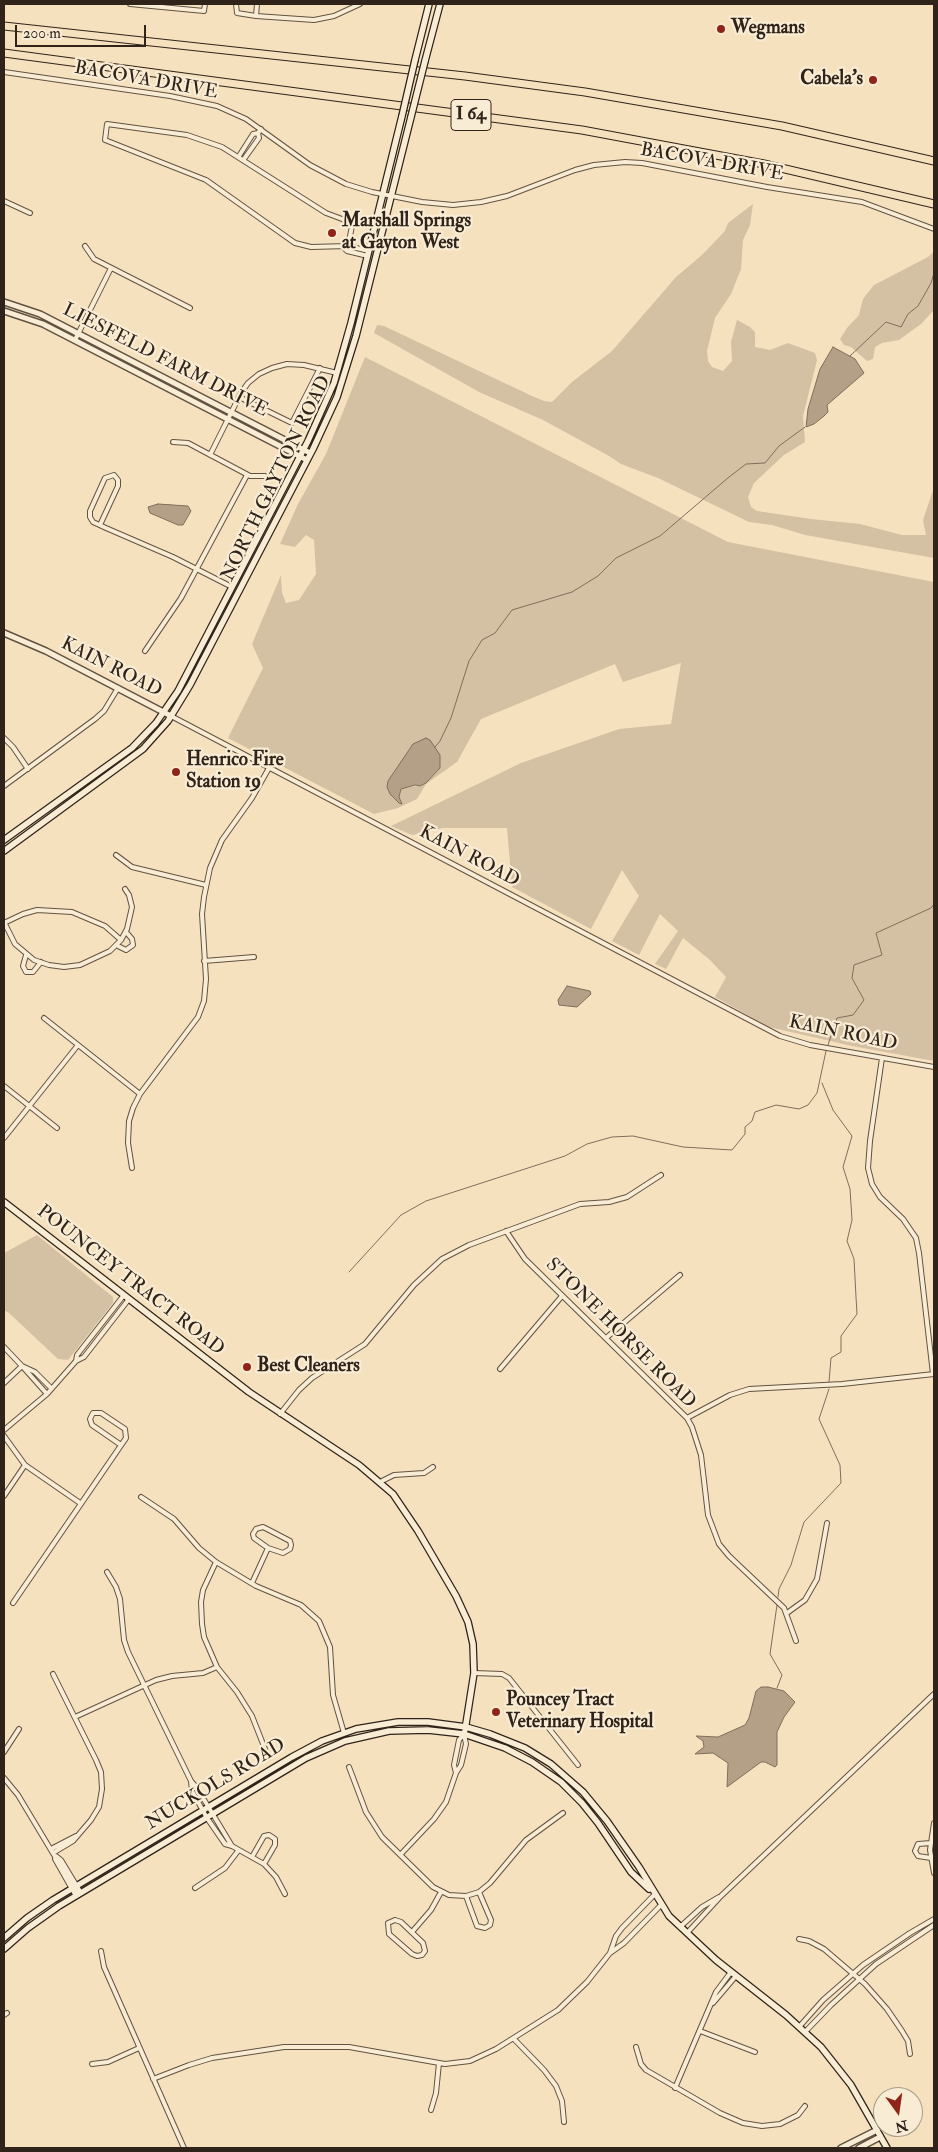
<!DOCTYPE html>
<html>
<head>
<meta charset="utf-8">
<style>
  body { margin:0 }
  #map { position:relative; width:938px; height:2152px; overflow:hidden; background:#f6e1bf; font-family:"IM FELL Double Pica",serif }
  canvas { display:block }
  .frame { position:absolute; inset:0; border:5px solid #302319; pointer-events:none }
  .north { position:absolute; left:873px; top:2087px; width:50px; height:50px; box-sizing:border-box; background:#f9ecd5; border:1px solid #a99c8a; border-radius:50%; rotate:166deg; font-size:14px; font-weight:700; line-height:20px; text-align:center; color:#302319 }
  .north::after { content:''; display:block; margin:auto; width:18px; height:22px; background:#8f2418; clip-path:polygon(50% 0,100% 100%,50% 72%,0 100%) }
  .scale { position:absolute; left:15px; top:25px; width:131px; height:22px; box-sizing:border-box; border:2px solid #302319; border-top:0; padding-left:6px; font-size:15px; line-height:18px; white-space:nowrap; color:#302319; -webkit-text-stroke:4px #f9ecd5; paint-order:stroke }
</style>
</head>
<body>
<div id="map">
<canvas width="938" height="2152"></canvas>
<div class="frame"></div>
<div class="north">N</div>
<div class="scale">200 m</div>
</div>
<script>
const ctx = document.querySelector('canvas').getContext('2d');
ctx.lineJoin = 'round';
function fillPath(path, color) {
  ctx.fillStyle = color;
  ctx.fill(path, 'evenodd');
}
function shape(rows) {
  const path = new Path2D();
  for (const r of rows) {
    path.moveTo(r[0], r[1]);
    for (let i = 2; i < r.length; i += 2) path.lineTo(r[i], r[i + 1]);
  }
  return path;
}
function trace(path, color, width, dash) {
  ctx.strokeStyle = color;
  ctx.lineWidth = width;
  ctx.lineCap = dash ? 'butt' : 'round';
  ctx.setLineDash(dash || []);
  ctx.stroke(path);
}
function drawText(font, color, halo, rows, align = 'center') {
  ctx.font = font + ' "IM FELL Double Pica",serif';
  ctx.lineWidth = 4.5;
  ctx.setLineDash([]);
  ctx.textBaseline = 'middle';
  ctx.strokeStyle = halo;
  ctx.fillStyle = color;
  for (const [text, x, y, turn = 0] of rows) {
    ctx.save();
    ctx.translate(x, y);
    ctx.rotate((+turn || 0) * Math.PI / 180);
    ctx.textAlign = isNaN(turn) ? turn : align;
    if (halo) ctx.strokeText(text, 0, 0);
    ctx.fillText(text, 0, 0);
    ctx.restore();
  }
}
const green = shape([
  [753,204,750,225,743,240,741,269,731,294,715,318,707,351,708,361,712,367,723,371,732,361,731,342,737,320,750,327,755,332,755,347,770,350,788,343,815,353,817,360,803,416,805,442,784,455,754,483,748,497,751,507,757,511,811,519,860,524,902,535,926,535,923,520,934,487,934,558,805,535,772,525,749,522,658,478,621,464,609,456,543,420,479,392,374,333,377,325,384,326,532,396,544,401,552,402,572,382,612,351,676,277,702,255,725,231,728,223],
  [934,251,934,310,921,324,899,340,882,343,875,347,873,359,867,361,851,347,844,345,840,339,847,328,859,315,863,299,874,285,928,257],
  [365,357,728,542,934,582,934,1061,852,1046,769,1027,715,997,726,977,710,960,683,938,666,969,655,964,678,931,660,914,639,955,612,941,639,896,622,870,591,929,512,887,507,828,443,828,412,835,391,826,521,763,619,729,671,724,681,663,623,682,615,664,481,719,457,762,426,784,417,799,398,808,374,814,228,738,263,668,252,644,281,575,282,593,286,603,299,600,316,574,314,540,306,535,295,547,280,544,298,504,326,454],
  [440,768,426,783,420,786,406,787,401,789,399,797,402,803,388,781],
  [37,1235,113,1297,113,1303,68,1360,58,1359,9,1313,4,1310,4,1253]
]);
const water = shape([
  [833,347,855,359,864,373,827,405,828,412,824,416,814,424,806,427,808,409,820,369,833,347],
  [158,504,188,506,191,511,183,525,178,525,150,513,148,507,158,504],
  [426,738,430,740,440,755,440,768,426,783,420,786,415,785,401,789,399,797,402,804,399,803,390,794,387,787,388,781,413,744,426,738],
  [567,986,590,991,591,994,577,1007,559,1005,558,1000,567,986],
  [768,1687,784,1691,795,1702,784,1717,777,1732,777,1765,775,1767,765,1762,761,1762,727,1787,728,1763,713,1753,695,1754,704,1747,703,1741,696,1736,718,1737,745,1725,749,1718,756,1691,761,1687,768,1687]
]);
const stream = shape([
  [850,356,886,322,901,327,908,314,918,306,931,283,934,273],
  [435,747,440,741,451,718,469,661,482,640,495,633,512,610,572,592,598,576,616,558,660,536,729,477,746,464,765,463,779,446,805,427],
  [828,1045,837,1018,853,1015,864,1000,852,978,854,965,882,955,876,933,931,908,934,904],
  [822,1083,833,1110,852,1136,843,1167,850,1189,852,1220,847,1241,854,1259,856,1297,857,1314,841,1336,841,1352,831,1358,829,1382],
  [349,1272,401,1215,426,1201,565,1156,587,1144,612,1137,633,1136,683,1147,732,1150,745,1134,745,1127,752,1121,755,1112,776,1105,799,1109,808,1105,817,1093,826,1051],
  [778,1597,779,1589,791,1565,804,1522,841,1483,840,1465,819,1419,829,1389],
  [777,1688,782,1675,770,1654,777,1605]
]);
const minor = shape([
  [130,4,204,11,205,4],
  [236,4,237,13,256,16],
  [257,4,256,16,314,20,334,16,360,4],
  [4,72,170,96,217,106,246,119,310,165,346,184,372,192,422,202,453,205,481,202,507,196,575,170,594,165,625,162,642,163,767,187,862,202,934,229],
  [107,124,187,135,222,147,326,213,350,222,352,226,348,246,311,247,295,243,206,180,105,140,107,124],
  [239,156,253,134,258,133,261,129],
  [244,159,259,138,258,133],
  [4,201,30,213],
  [85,246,94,259,190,308],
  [348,246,369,251],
  [344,248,347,251,368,256],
  [75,340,111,268],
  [239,397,292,423,320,368],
  [173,442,188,443,250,476,265,476],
  [210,455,241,393,248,383,259,374,272,368,287,364,304,365,337,373],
  [100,525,118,486,118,480,114,475,105,478,90,511,90,517,93,522,106,528,173,557,232,587],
  [145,651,181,598,247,475],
  [171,716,780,1036,810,1045,934,1067],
  [4,738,13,747,28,769],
  [4,786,95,719,104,711,118,688],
  [116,855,132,867,206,885],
  [4,922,15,944,34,960,49,965,64,967,80,965,110,951,121,940,127,929,132,907,129,895,125,889],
  [4,923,23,914,37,910,72,912,105,926,121,940],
  [116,945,126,950,133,945,132,939,126,932],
  [26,955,23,966,26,972,33,972,41,962],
  [204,961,254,957],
  [44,1018,140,1094],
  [882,1058,870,1141,868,1168,872,1184,880,1197,903,1219,916,1238,919,1253,933,1374],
  [4,1086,57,1128],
  [4,1138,78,1045],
  [132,1168,128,1143,129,1121,133,1108,140,1094,198,1017,204,1001,206,979,202,914,204,897,210,868,222,840,252,798,269,768],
  [506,1231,525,1259,687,1418,692,1427,701,1455,708,1515,719,1544,729,1556,784,1608,796,1641],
  [606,1338,680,1275],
  [4,1347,22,1366,4,1383],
  [76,1361,77,1355,124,1295],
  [500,1369,562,1296],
  [47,1394,22,1366,35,1372,51,1388],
  [280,1414,299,1390,312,1378,365,1344,414,1285,442,1259,469,1245,580,1204,609,1202,627,1197,661,1175],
  [687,1418,730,1395,749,1389,842,1384,934,1374],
  [4,1430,47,1394,76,1361,84,1357,129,1299],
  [4,1436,25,1465,80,1503],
  [380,1482,394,1475,424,1473,433,1467],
  [4,1496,25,1465],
  [141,1497,174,1519,199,1548,216,1562,256,1586,301,1605,319,1621,330,1647,333,1695,344,1733],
  [216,1562,203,1590,201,1602,202,1624,204,1637,217,1667,237,1692,252,1716,265,1749],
  [107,1572,116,1587,120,1599,124,1640,128,1652,191,1781],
  [252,1583,268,1548,283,1553,290,1549,291,1545,290,1541,269,1530,263,1527,256,1529,253,1534,254,1538,268,1548],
  [13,1603,126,1438,125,1429,101,1413,93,1413,90,1419,92,1425,121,1445],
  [787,1613,805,1600,817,1579,827,1523],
  [474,1673,502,1674,509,1678,578,1765],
  [53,1674,96,1760,101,1772,102,1789,99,1807,91,1820,73,1841,53,1853],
  [75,1717,156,1680,172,1676,203,1673,217,1667],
  [4,1752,19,1729],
  [349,1767,366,1812,382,1837,433,1887,449,1895,466,1896,479,1892,490,1883,526,1840,563,1813],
  [456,1773,454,1765,459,1740,464,1734],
  [4,1778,18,1795,78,1895],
  [191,1781,197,1788,232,1846,225,1844,207,1818,192,1791,191,1781],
  [934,1823,930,1850,934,1873],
  [931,1843,918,1844,915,1851,918,1856,931,1858],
  [232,1846,264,1864,276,1877,285,1894],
  [51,1849,76,1836],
  [401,1854,434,1819,446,1802,456,1773,461,1765,466,1744,464,1734],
  [56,1856,61,1860,81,1893],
  [252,1857,264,1836,269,1835,275,1839,275,1845,264,1864],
  [55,1859,76,1896],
  [195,1888,225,1868,238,1851],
  [466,1896,477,1926,485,1928,490,1925,491,1920,479,1892],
  [395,1920,401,1922,423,1943,425,1951,422,1955,417,1956,412,1954,389,1934,388,1923,395,1920],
  [680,1927,702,1907,719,1897],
  [412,1932,431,1910,441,1892],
  [687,1933,721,1896,934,1694],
  [799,1939,809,1941,824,1949,865,1984,887,2009,902,2031,908,2041,910,2054],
  [101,1951,104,1967,184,2148],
  [610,1953,616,1936,622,1928,655,1894],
  [713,2003,736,1976],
  [4,2015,7,2013],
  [799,2027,823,2000,863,1965,910,1933,934,1919],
  [700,2031,755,2052],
  [805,2032,831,2005,876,1964,934,1925],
  [514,2039,544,2070,556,2086,562,2101,564,2122],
  [636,2047,641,2064,646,2070,720,2113,743,2123,762,2126,780,2124,798,2115,805,2106],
  [92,2064,108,2062,139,2048],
  [153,2079,189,2065,212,2058,284,2047,349,2047,445,2064,470,2061,496,2049,558,2010,587,1982,610,1953,624,1943,661,1905],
  [675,2088,716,1992,731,1972],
  [431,2110,436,2093,439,2063]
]);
const tertiary = shape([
  [4,302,40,314,310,453],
  [4,311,43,324,307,460],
  [4,633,46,651,171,716],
  [841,2148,877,2130],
  [859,2148,880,2137]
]);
const secondary = shape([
  [415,60,429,4],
  [425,61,440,4],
  [4,840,132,748,156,723,178,691,308,441,334,383,351,323,402,116],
  [4,851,143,749,168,721,190,685,313,449,337,397,356,336,411,117],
  [4,1202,249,1392,359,1465,393,1494,418,1531,456,1596,468,1622,473,1644,474,1673,465,1730],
  [4,1938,27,1918,53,1900,292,1757,322,1741,356,1729,398,1722,428,1722,466,1727,490,1734,525,1748,551,1764,583,1792,607,1821,639,1867,669,1916,716,1960,786,2015,821,2047,851,2085,887,2148],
  [4,1949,28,1928,59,1906,306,1758,345,1741,389,1731,428,1730,464,1734,505,1748,532,1762,561,1782,582,1803,598,1823,631,1872,649,1889]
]);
const motorway = shape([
  [4,26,465,76,585,92,782,126,934,161],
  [4,53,582,130,764,164,934,204]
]);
const secondaryBridge = shape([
  [402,116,415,60],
  [411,117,425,61]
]);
const markers = [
  [721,29,5,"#8f2418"],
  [873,80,5,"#8f2418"],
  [332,233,5,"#8f2418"],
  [176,772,5,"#8f2418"],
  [247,1367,5,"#8f2418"],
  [496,1712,5,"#8f2418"]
];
const shields = [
  [471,115,40]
];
const shieldNames = [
  ["I 64",471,115]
];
const poiNames = [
  ["Wegmans",731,29],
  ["Cabela's",863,80,"right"],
  ["Marshall Springs",342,222],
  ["at Gayton West",342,244],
  ["Henrico Fire",186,761],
  ["Station 19",186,783],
  ["Best Cleaners",257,1367],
  ["Pouncey Tract",506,1701],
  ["Veterinary Hospital",506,1723]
];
const streetNames = [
  ["BACOVA DRIVE",146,81,10],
  ["BACOVA DRIVE",712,163,10],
  ["LIESFELD FARM DRIVE",165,361,27],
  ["NORTH GAYTON ROAD",277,479,-64],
  ["KAIN ROAD",111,668,27],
  ["KAIN ROAD",469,857,28],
  ["KAIN ROAD",843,1034,12],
  ["POUNCEY TRACT ROAD",130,1281,38],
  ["STONE HORSE ROAD",620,1334,45],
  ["NUCKOLS ROAD",216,1785,-31]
];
fillPath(green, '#d4c1a3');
fillPath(water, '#b3a087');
trace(water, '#7f6e5b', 1);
trace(stream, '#7f6e5b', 1);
trace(minor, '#625242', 6);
trace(tertiary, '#625242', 8);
trace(secondary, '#302319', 8);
trace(motorway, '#302319', 9);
trace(minor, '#f9ecd5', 4);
trace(tertiary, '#f9ecd5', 5);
trace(secondary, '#f9ecd5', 5.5);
trace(motorway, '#f6e1bf', 7);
trace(secondaryBridge, '#302319', 8, []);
trace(secondaryBridge, '#f9ecd5', 5.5);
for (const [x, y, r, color] of markers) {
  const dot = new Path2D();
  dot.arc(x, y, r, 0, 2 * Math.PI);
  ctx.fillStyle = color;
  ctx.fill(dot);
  trace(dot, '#f9ecd5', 2);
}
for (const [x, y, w] of shields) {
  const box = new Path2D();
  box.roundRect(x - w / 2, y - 15.5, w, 31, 4);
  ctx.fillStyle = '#f9ecd5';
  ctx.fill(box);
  trace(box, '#302319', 1);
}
drawText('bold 18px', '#302319', null, shieldNames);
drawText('bold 19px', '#302319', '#f9ecd5', poiNames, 'left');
drawText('19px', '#302319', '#f9ecd5', streetNames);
</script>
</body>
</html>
